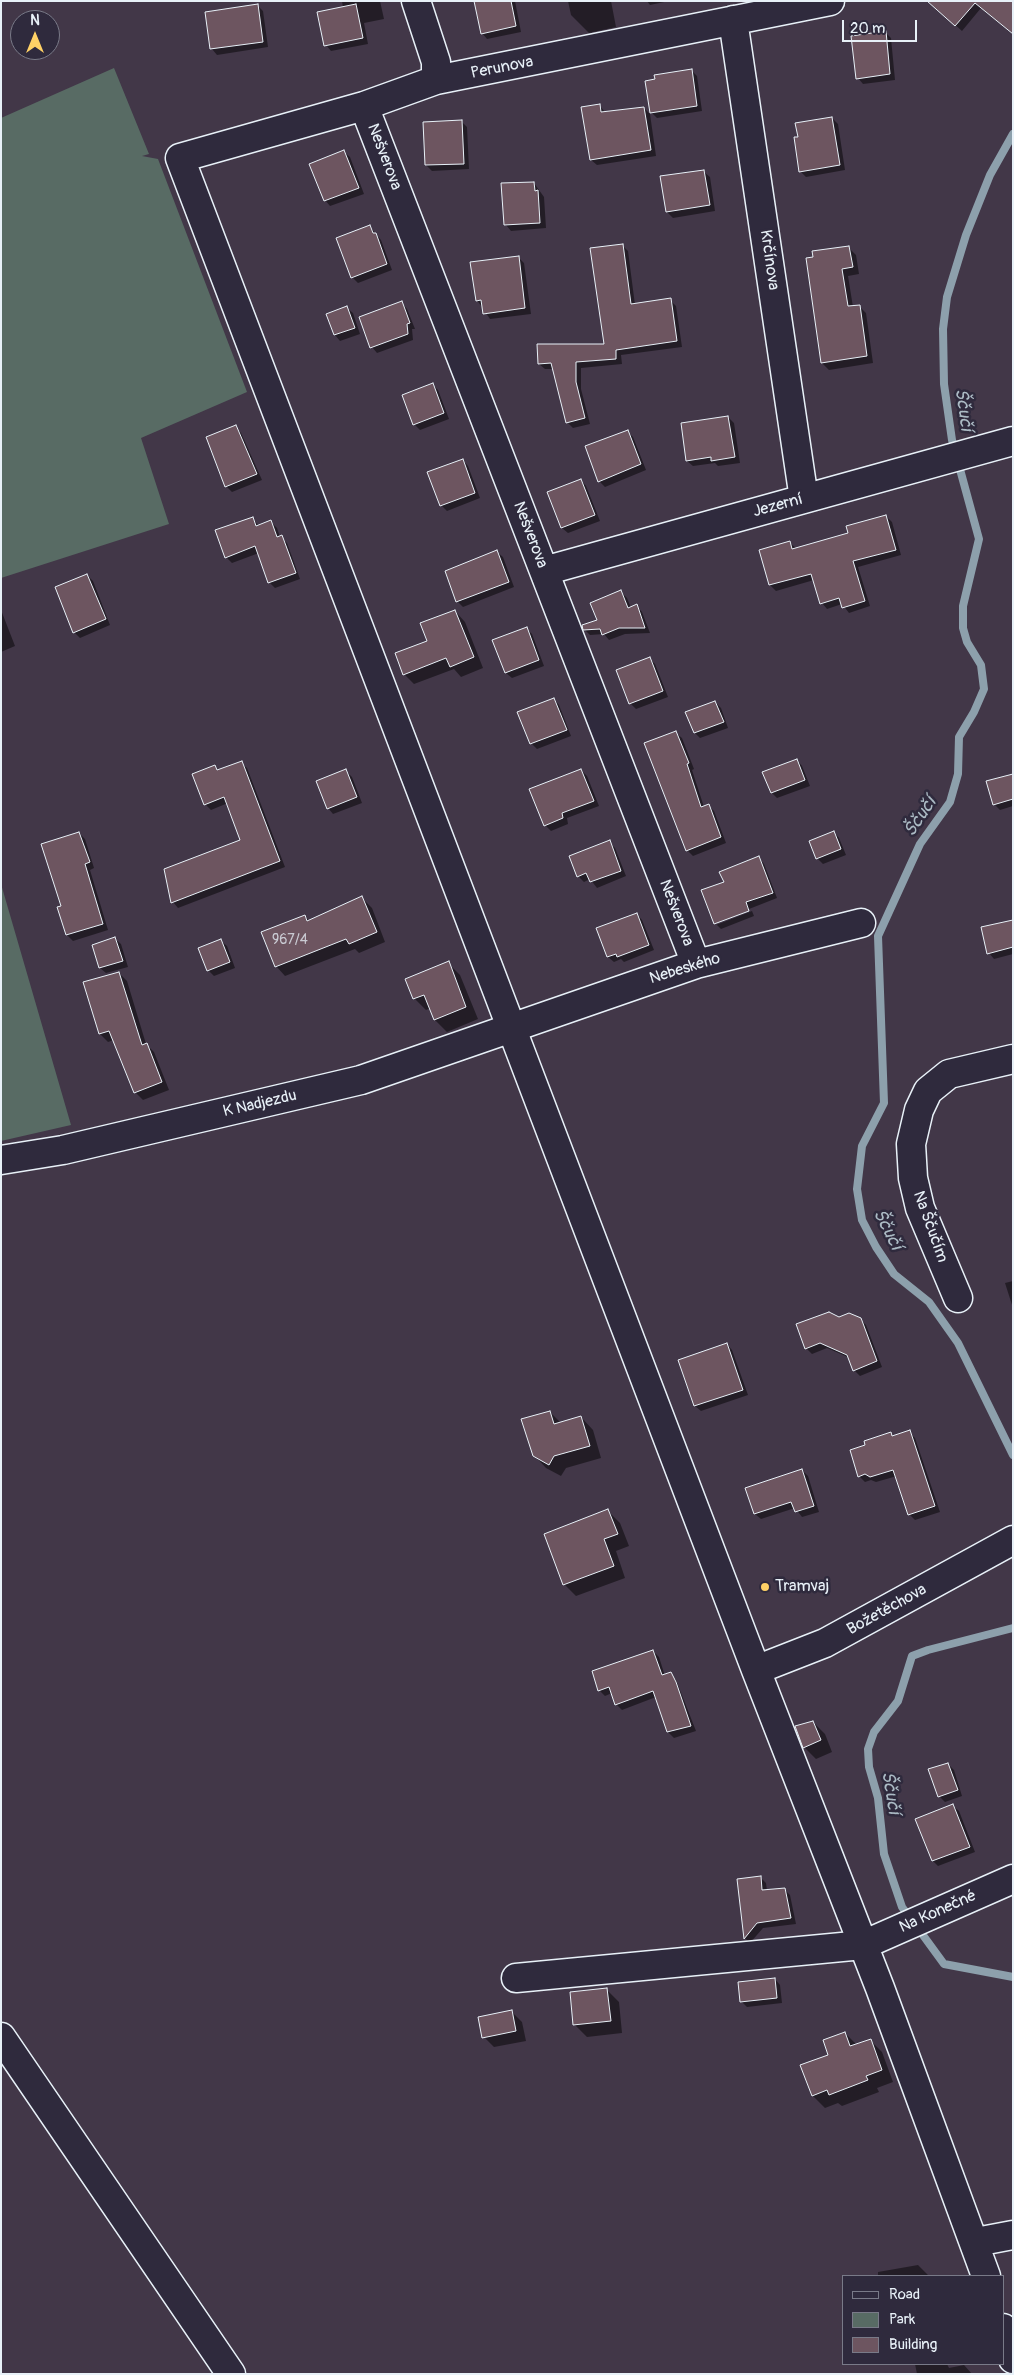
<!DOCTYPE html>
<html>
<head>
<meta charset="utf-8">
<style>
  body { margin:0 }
  #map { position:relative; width:1014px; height:2375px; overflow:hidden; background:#423748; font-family:Pangolin,sans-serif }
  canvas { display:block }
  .frame { position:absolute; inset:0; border:2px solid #e8f1f8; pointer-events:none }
  .legend { position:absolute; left:842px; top:2275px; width:162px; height:90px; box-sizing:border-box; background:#2f2a3d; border:1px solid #797a88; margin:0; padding:6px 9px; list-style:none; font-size:15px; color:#e8f1f8 }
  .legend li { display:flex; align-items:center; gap:10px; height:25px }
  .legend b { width:25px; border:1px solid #797a88 }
  .north { position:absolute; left:10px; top:10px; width:50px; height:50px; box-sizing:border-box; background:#2f2a3d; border:1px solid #797a88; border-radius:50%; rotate:0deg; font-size:14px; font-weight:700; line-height:20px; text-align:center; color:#e8f1f8 }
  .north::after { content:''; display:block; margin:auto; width:18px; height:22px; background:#ffd166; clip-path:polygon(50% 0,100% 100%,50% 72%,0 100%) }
  .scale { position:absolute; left:842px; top:20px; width:75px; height:22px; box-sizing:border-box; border:2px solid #e8f1f8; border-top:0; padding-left:6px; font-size:15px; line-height:18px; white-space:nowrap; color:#e8f1f8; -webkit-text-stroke:4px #2f2a3d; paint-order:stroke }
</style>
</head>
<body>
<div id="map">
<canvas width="1014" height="2375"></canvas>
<div class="frame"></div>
<ul class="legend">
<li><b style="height:6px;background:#2f2a3d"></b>Road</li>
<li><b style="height:14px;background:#586b64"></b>Park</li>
<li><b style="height:14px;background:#6d5560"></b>Building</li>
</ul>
<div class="north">N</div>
<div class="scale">20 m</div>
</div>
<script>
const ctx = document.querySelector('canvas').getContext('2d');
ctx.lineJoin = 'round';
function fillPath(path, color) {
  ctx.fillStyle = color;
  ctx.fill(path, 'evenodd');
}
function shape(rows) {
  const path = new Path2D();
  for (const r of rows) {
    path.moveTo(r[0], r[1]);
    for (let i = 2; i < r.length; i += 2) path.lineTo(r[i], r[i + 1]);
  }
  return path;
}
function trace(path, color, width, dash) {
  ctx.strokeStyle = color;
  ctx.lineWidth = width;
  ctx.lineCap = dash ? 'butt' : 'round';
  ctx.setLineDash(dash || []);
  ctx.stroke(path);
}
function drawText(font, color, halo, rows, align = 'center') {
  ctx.font = font + ' Pangolin,sans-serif';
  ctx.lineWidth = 5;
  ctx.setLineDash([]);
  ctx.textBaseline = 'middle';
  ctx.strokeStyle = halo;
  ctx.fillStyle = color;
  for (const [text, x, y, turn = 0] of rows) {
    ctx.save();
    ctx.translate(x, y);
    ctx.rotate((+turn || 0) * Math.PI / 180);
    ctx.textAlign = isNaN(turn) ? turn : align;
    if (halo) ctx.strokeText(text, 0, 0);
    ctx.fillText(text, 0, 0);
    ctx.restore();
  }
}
const green = shape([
  [114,68,149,154,142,156,158,159,247,392,141,438,169,524,1,578,1,118],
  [1,884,71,1125,1,1141]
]);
const shadow = shape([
  [342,1,380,1,384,19,364,23,368,44,331,51,326,45,343,8],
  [477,1,515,1,521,32,487,39,482,33],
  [568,1,611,1,616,27,589,33,571,15],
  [647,1,669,1,650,5],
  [941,1,1013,1,1013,34,981,8,962,31,942,13],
  [258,6,263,11,268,47,217,55,212,49],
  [885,32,891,38,895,80,863,84,858,78],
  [691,70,697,76,702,111,657,118,651,112],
  [599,105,606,113,644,108,650,114,656,156,597,165,591,160],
  [832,118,838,124,845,170,806,177,800,171,799,138],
  [462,122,467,127,469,169,432,171,426,165],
  [344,152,350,157,364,194,330,206,325,200],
  [704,172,710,177,715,211,673,218,667,212],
  [534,183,544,197,546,228,511,231,506,225],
  [369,226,381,240,392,270,358,283,352,277],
  [622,245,628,251,635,305,670,300,676,306,682,347,621,355,622,364,581,368,581,389,590,424,573,428,567,422,554,369,545,369,539,364,606,345],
  [849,248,856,255,859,274,848,276,853,307,859,306,866,313,873,363,829,370,822,363,808,259],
  [518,257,524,263,531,314,490,319,477,300],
  [402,303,407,309,415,329,412,329,413,340,377,353,372,347],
  [347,308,353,313,360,334,340,341,335,335,327,315],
  [432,384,438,390,449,419,420,430,414,424],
  [728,417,734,423,740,463,718,466,715,463,693,466,687,461],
  [236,427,241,433,262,480,232,492,226,486],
  [627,431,633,437,646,470,605,487,599,481],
  [463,460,468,466,480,498,447,511,441,505],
  [581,480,586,486,600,521,568,533,562,528],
  [886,516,892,522,901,555,858,567,870,606,849,613,842,604,827,609,822,603,814,580,776,591,770,585,761,551,790,543,796,548,849,534],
  [252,518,259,526,271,522,277,528,280,537,287,543,300,579,275,588,269,582,259,553,232,563,226,557],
  [497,552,503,557,514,587,463,607,457,601],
  [87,575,93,581,110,625,80,638,74,632],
  [621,592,627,598,631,608,637,606,642,612,650,633,625,634,609,640,604,634,590,635,584,629,598,620],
  [1,610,15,646,1,652],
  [455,611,465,622,483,668,461,677,454,669,414,684,404,674],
  [526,628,532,634,544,666,512,678,506,673,494,641],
  [649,658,655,664,668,697,636,709,630,703],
  [554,699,559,705,571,736,537,749,531,743],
  [715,702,721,708,728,728,700,738,695,733],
  [676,733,682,738,694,769,692,770,704,807,708,805,714,811,726,843,693,856,687,850],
  [797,760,802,766,810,786,777,798,772,793],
  [241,763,247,768,285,867,178,908,173,902,242,841,228,803,211,810,205,804,214,766,219,771],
  [581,770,587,776,599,806,567,818,568,824,551,831,545,825],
  [346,771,352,777,362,803,333,814,328,808],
  [1013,775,1013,806,1000,810,994,804],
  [834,832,839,838,846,855,823,864,817,858],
  [79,833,85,839,94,868,90,870,108,930,73,941,67,935,59,908,63,907],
  [609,842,615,848,626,876,597,888,590,879,584,882,578,876],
  [759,858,764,864,777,898,716,922,716,925,752,911,754,916,721,929,715,923,725,883],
  [362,898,372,908,385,942,359,953,355,949,285,976,276,966,305,916,310,922],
  [637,914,642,920,654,950,624,962,621,959,614,962,608,957],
  [1013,921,1013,954,994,959,989,953],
  [115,939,121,944,128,967,106,973,100,968],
  [221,941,227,946,235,968,214,976,208,970],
  [448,963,460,975,478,1019,447,1032,435,1020,431,1008,426,1010,414,998],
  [119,973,127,981,146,1044,154,1052,169,1090,143,1100,135,1092,114,1040,108,1042,100,1034],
  [1013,1281,1013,1308,1005,1283],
  [839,1318,860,1319,866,1325,882,1367,860,1376,854,1370,850,1358,827,1348,812,1354,806,1348],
  [727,1344,732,1350,748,1395,701,1411,695,1406,680,1361],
  [550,1412,561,1423,581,1417,593,1430,601,1458,566,1468,561,1476,546,1468,534,1455],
  [909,1432,915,1438,940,1512,915,1520,909,1514,897,1476,876,1482,871,1480,865,1482,859,1476,867,1446,890,1434,893,1437],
  [802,1470,808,1476,819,1512,802,1517,795,1508,761,1519,755,1514],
  [608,1511,620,1523,629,1546,616,1551,625,1578,576,1596,564,1584],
  [653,1651,659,1657,665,1676,670,1674,676,1680,696,1731,674,1738,668,1732,656,1697,622,1710,616,1704,612,1693,605,1696,599,1690],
  [813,1722,825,1734,832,1752,816,1759,804,1747],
  [948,1764,954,1770,962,1796,945,1802,939,1796],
  [953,1806,959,1811,975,1852,938,1866,933,1861],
  [760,1877,766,1883,767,1891,784,1889,790,1895,796,1924,763,1928,750,1943,745,1938],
  [775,1979,780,1985,782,2003,747,2007,742,2002],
  [607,1990,619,2002,622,2033,587,2037,575,2025],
  [512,2012,522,2022,526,2041,494,2047,484,2037],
  [845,2033,857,2045,870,2040,882,2052,893,2082,877,2088,879,2092,842,2106,838,2103,825,2108,813,2096,830,2055],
  [918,2265,929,2276,878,2276,878,2272],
  [915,2364,947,2364,949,2368,964,2365,972,2374,917,2374]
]);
const stream = shape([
  [1013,134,990,175,966,235,947,297,943,329,944,384,952,440,979,539,963,606,963,628,967,642,981,665,984,689,974,712,959,737,958,774,950,802,920,844,878,936,884,1103,862,1146,857,1189,862,1220,876,1247,894,1274,929,1302,958,1343,1013,1455],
  [910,1918,902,1907,884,1854,878,1798,869,1767,868,1749,874,1732,898,1701,912,1656,928,1650,1013,1628],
  [917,1927,944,1964,1013,1977]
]);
const building = shape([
  [474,1,511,1,516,26,481,34,474,1],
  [927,1,1013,1,1013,34,975,3,955,26,927,1],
  [258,4,263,42,210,49,205,12,258,4],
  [356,4,363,38,324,46,317,12,356,4],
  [886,31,890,74,856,79,851,36,886,31],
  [692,69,697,106,650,113,645,81,655,79,654,75,692,69],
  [600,104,601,112,644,107,651,150,590,160,581,107,600,104],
  [832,117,840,165,799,172,794,137,798,137,795,123,832,117],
  [462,120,464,164,425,165,423,122,462,120],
  [344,150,359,188,324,201,309,164,344,150],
  [704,170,710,205,666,212,660,176,704,170],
  [534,182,535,191,538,190,540,223,504,225,501,183,534,182],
  [370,225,373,233,376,233,387,264,351,278,336,238,370,225],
  [623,244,631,304,671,298,677,341,616,350,616,359,576,362,576,382,585,418,566,423,551,363,538,364,537,344,604,344,590,248,623,244],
  [849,246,853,267,842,269,848,306,860,305,867,356,821,363,806,258,813,257,812,251,849,246],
  [519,256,525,308,483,314,481,300,476,301,470,262,519,256],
  [402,301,410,323,407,324,408,334,370,348,359,317,402,301],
  [347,306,355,328,334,335,326,314,347,306],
  [433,383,444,413,413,425,402,395,433,383],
  [728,416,735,457,711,461,711,457,686,461,681,423,728,416],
  [236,425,257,474,225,487,206,437,236,425],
  [628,430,641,464,598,482,585,446,628,430],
  [463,459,475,493,440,506,427,472,463,459],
  [581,479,595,515,561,528,547,492,581,479],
  [886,515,896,550,853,561,865,601,842,608,839,598,820,604,811,574,769,585,759,550,790,541,792,549,848,533,846,526,886,515],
  [253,517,256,526,271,520,277,537,282,535,296,573,268,583,255,546,225,558,215,530,253,517],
  [497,550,509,582,456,602,445,571,497,550],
  [87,574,106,619,73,633,55,587,87,574],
  [621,590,628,608,637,604,645,628,619,628,602,635,600,629,583,630,582,625,597,620,590,603,621,590],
  [455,610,474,657,450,667,446,658,403,675,395,653,427,641,420,623,455,610],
  [527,627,539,660,505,673,492,640,527,627],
  [650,657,663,691,629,704,616,670,650,657],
  [554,698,567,730,530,744,517,712,554,698],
  [715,701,724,722,694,733,685,712,715,701],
  [676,731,689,763,687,764,701,807,709,804,721,837,686,851,644,743,676,731],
  [797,759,805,780,771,793,762,772,797,759],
  [242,761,280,861,171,903,164,869,240,840,224,797,204,805,192,774,215,765,217,770,242,761],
  [346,769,357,797,327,809,316,781,346,769],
  [581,769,594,801,562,813,563,818,544,826,529,789,581,769],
  [1013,774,1013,799,993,805,986,781,1013,774],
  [834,831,841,849,816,859,809,841,834,831],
  [79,832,90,862,85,864,103,924,66,935,57,907,61,906,41,844,79,832],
  [610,840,621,871,590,882,586,873,577,877,569,856,610,840],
  [759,856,773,893,746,902,749,911,714,924,701,890,724,882,719,872,759,856],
  [362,896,377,932,349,944,346,939,275,967,261,932,305,915,307,921,362,896],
  [637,913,649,945,617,957,616,954,607,957,596,928,637,913],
  [1013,920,1013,947,987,954,981,927,1013,920],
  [115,937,123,961,99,968,92,945,115,937],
  [221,939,230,962,207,971,198,948,221,939],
  [449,961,466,1007,434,1020,424,995,413,999,405,979,449,961],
  [119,972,142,1045,147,1043,162,1082,134,1093,109,1031,99,1034,83,982,119,972],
  [829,1312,839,1317,849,1313,861,1318,877,1361,853,1371,847,1355,820,1343,805,1349,796,1324,829,1312],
  [727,1343,743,1390,694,1406,678,1360,727,1343],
  [550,1411,554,1424,581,1416,590,1446,554,1456,549,1465,533,1456,521,1419,550,1411],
  [910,1430,935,1506,908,1515,893,1470,870,1477,865,1474,858,1477,850,1450,865,1445,864,1441,891,1432,892,1436,910,1430],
  [802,1469,814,1506,795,1512,791,1502,754,1514,745,1488,802,1469],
  [608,1509,618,1534,604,1539,614,1566,563,1585,544,1534,608,1509],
  [653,1650,662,1675,671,1672,676,1682,691,1726,667,1732,653,1691,615,1705,609,1687,598,1691,592,1671,653,1650],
  [813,1721,821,1740,803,1748,795,1726,813,1721],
  [948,1763,958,1790,938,1797,928,1769,948,1763],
  [953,1804,970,1847,932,1861,915,1819,953,1804],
  [761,1876,762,1890,785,1888,791,1918,757,1923,744,1939,737,1879,761,1876],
  [775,1978,777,1998,740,2002,738,1982,775,1978],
  [607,1988,611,2021,573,2025,570,1992,607,1988],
  [512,2010,516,2031,482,2038,478,2017,512,2010],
  [845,2032,850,2046,871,2039,882,2070,866,2076,868,2080,829,2095,827,2090,812,2096,800,2065,828,2055,823,2040,845,2032]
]);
const minor = shape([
  [416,1,436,62,436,80],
  [830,1,436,80,364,106,180,158,756,1670,880,1988,986,2276],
  [733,20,804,499],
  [364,106,696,964],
  [544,571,1013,441],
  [1,1160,63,1150,361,1080,696,964,861,923],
  [958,1298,920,1208,913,1178,911,1144,919,1110,928,1091,949,1074,1013,1059],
  [756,1670,825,1643,1013,1540],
  [516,1978,863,1945,1013,1879],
  [976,2242,1013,2235],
  [1003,2328,1013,2359]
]);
const major = shape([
  [1,2037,231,2374]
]);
const markers = [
  [765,1587,5,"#ffd166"]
];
const numberNames = [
  ["967/4",290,940]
];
const streetNames = [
  ["Perunova",502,68,-11],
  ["Nešverova",384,157,69],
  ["Krčínova",769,260,82],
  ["Jezerní",778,506,-15],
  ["Nešverova",530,535,69],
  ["Nešverova",676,913,69],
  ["Nebeského",685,969,-17],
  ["K Nadjezdu",260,1104,-13],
  ["Na Ščučím",930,1227,70],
  ["Božetěchova",887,1610,-29],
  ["Na Konečné",938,1912,-24]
];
const poiNames = [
  ["Tramvaj",775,1587]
];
const waterNames = [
  ["Ščučí",963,410,82],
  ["Ščučí",921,817,-56],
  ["Ščučí",887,1230,63],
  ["Ščučí",890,1793,81]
];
fillPath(green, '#586b64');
fillPath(shadow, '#0007');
trace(stream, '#8da0ac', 8);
fillPath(building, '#6d5560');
trace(building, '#e8f1f8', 1);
trace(minor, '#e8f1f8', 31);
trace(major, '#e8f1f8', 31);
trace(minor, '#2f2a3d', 28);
trace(major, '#2f2a3d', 28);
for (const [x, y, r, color] of markers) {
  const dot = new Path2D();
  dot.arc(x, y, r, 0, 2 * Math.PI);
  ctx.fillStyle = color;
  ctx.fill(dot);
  trace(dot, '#2f2a3d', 2);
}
drawText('14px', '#c9cad2', null, numberNames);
drawText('16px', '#e8f1f8', '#2f2a3d', streetNames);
drawText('16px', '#e8f1f8', '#2f2a3d', poiNames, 'left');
drawText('italic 18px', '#acbbc5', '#2f2a3d', waterNames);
</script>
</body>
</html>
